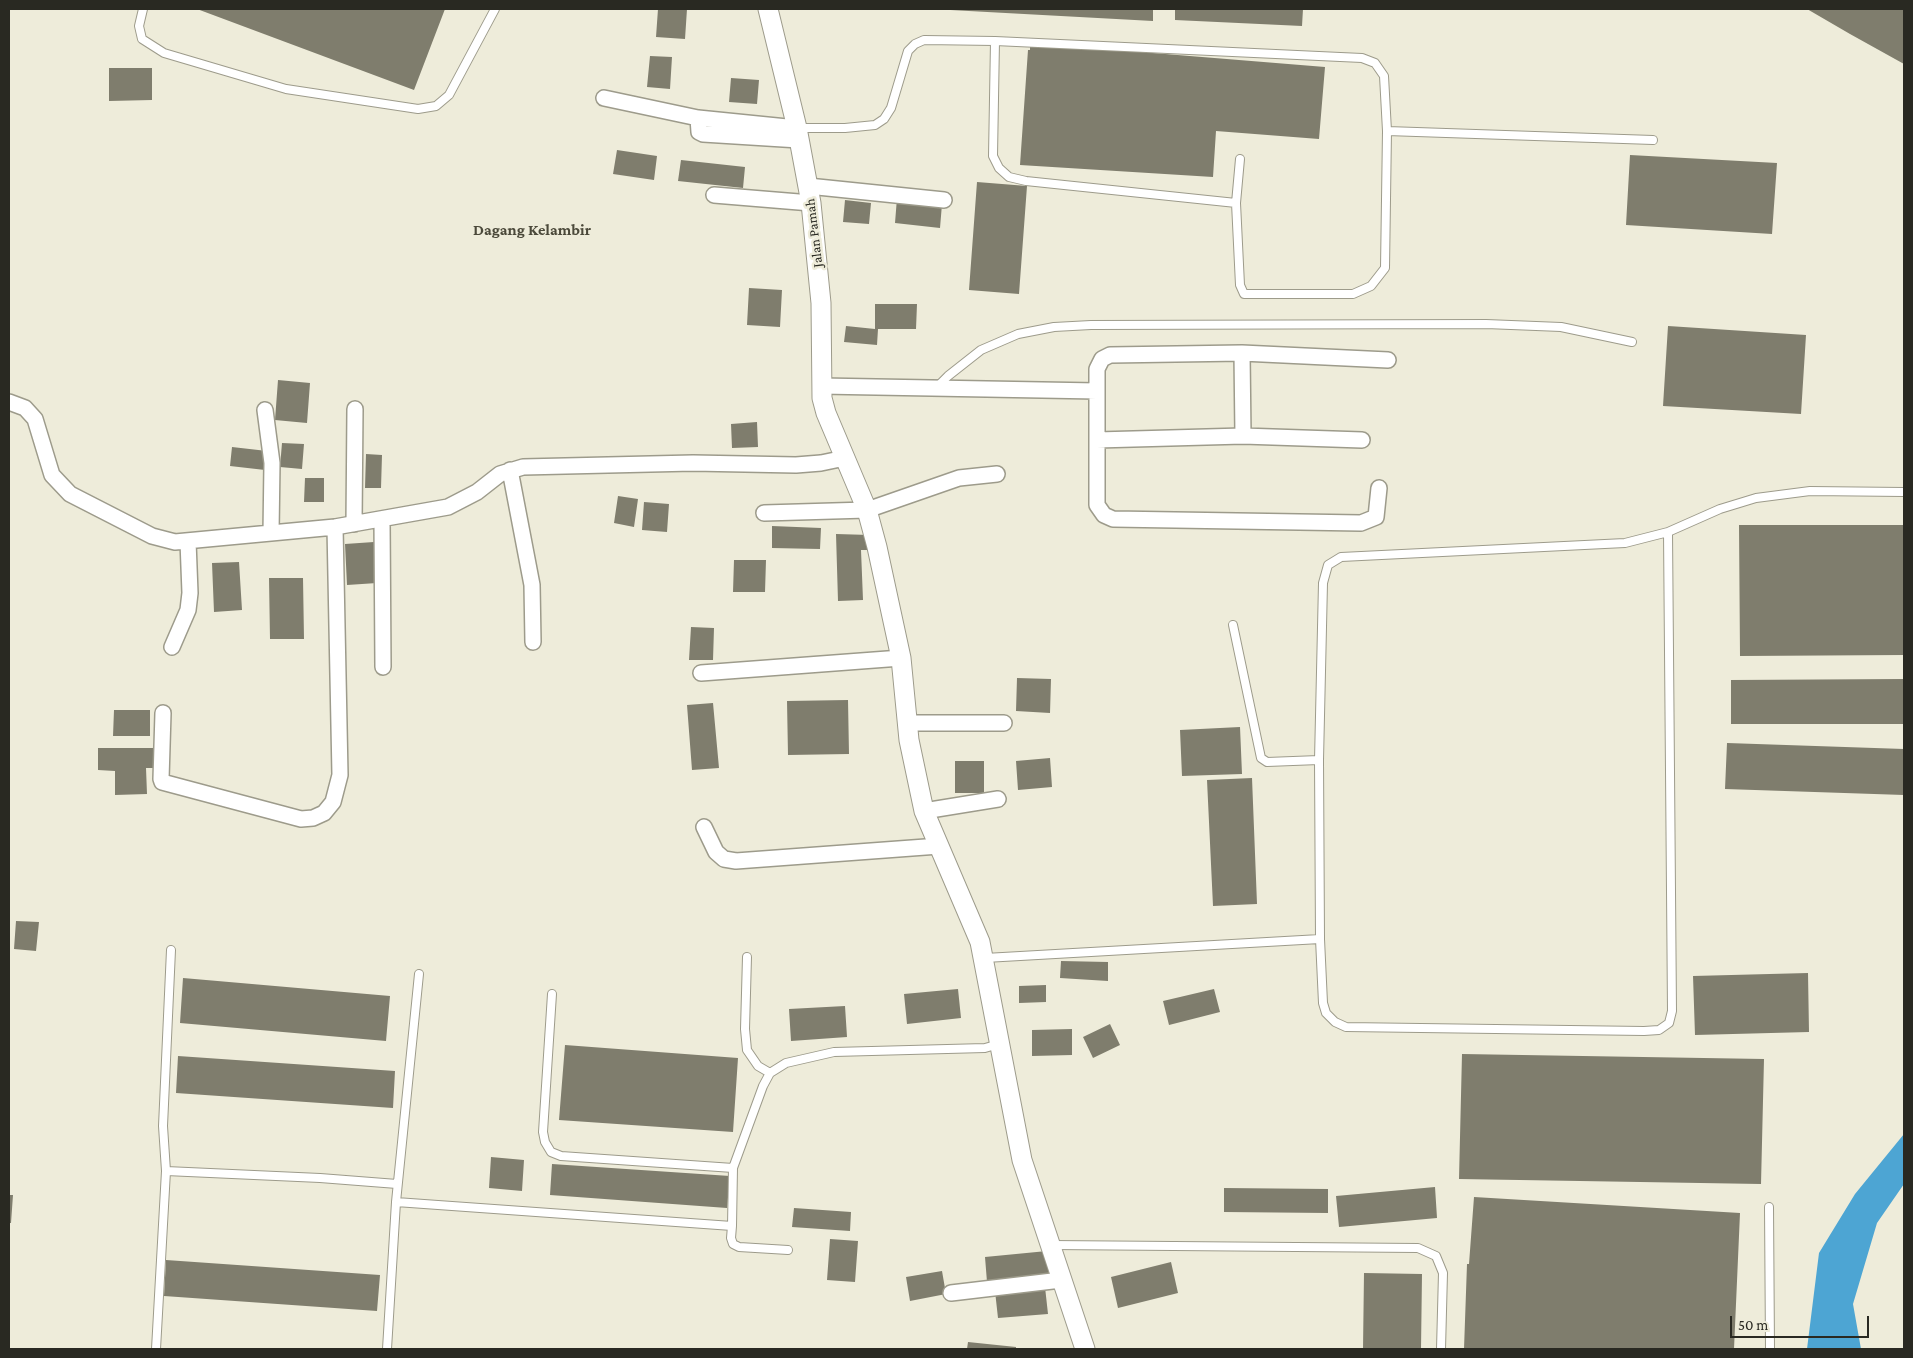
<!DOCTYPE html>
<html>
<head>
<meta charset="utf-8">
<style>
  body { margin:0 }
  #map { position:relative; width:1913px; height:1358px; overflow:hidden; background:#eeecda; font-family:"Crimson Pro",serif }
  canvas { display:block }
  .frame { position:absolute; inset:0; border:10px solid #292922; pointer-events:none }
  .scale { position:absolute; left:1730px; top:1316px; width:139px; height:22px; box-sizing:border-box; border:2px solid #292922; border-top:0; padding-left:6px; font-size:15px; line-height:18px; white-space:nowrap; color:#292922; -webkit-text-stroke:4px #eeecda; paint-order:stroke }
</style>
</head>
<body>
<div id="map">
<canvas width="1913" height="1358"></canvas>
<div class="frame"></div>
<div class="scale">50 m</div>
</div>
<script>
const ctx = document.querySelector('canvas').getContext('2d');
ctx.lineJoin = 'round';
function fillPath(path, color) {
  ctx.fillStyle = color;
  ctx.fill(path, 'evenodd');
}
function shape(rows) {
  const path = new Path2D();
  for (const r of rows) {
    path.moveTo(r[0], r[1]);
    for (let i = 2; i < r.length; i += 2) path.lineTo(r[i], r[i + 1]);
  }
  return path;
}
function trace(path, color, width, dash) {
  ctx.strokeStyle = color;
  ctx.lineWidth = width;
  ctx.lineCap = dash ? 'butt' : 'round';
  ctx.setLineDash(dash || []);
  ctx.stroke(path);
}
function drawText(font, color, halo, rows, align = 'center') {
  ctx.font = font + ' "Crimson Pro",serif';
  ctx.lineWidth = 5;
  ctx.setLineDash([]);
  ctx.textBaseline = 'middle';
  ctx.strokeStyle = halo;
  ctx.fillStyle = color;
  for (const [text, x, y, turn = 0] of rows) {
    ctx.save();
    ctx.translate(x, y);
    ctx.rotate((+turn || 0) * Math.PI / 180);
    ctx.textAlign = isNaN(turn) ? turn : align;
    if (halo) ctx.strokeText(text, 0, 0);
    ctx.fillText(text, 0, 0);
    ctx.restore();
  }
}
const water = shape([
  [1904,1134,1904,1184,1877,1223,1853,1304,1861,1349,1807,1349,1819,1253,1855,1194]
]);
const building = shape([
  [197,9,445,9,414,90],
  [658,9,687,9,685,39,656,37],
  [932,9,1153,9,1153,21],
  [1175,9,1303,9,1302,26,1175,20],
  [1807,9,1904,9,1904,64,1850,34],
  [1030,43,1325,67,1319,139,1216,131,1213,177,1020,165,1028,50,1030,50],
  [650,56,672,57,670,89,647,87],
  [109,68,152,68,152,100,109,101],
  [731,78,759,80,757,104,729,102],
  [617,150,657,156,654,180,613,174],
  [1630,155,1777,163,1772,234,1626,225],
  [681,160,745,167,743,188,678,181],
  [977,182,1027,186,1019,294,969,290],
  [897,198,942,204,940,228,895,223],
  [845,200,871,203,869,224,843,222],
  [749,288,782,290,780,327,747,325],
  [875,304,917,304,916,329,878,329,877,345,844,342,846,326,875,329],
  [1668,326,1806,335,1801,414,1663,406],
  [278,380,310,383,307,423,275,420],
  [757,422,758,447,732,448,731,424],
  [282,443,304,444,302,469,280,467],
  [232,447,267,451,265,470,230,466],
  [366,454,382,455,381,488,365,488],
  [305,478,324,478,324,502,304,502],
  [618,496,638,499,634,527,614,523],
  [644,502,669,504,667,532,642,530],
  [1739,525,1904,525,1904,655,1740,656],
  [772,526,821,528,820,549,772,548],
  [836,534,870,535,869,550,861,550,863,600,838,601],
  [374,542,377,583,347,585,345,544],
  [734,560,766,560,765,592,733,592],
  [239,562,242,610,214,612,212,563],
  [269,578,303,578,304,639,270,639],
  [691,627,714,628,713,660,689,660],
  [1017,678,1051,679,1050,713,1016,711],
  [1904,679,1904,724,1731,724,1731,680],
  [848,700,849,754,788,755,787,701],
  [713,703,719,768,692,770,687,705],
  [114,710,150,710,150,736,113,736],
  [1240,727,1242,774,1182,776,1180,730],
  [1727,743,1904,749,1904,795,1725,789],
  [98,748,153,748,153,768,146,768,147,794,115,795,115,771,98,770],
  [1050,758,1052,787,1018,790,1016,761],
  [955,761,984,761,984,793,955,793],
  [1252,778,1257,904,1213,906,1207,780],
  [16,921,39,922,36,951,14,949],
  [1061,961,1108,962,1108,981,1060,978],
  [1808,973,1809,1032,1695,1035,1693,976],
  [183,978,390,996,386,1041,180,1023],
  [1046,985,1046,1002,1019,1003,1019,986],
  [958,989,961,1018,907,1024,904,994],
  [1214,989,1220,1012,1169,1025,1163,1001],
  [845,1006,847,1037,791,1041,789,1009],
  [1110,1024,1120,1045,1093,1058,1083,1037],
  [1072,1029,1072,1055,1032,1056,1032,1030],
  [565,1045,738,1058,733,1132,559,1120],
  [1462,1054,1764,1059,1761,1184,1459,1179],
  [178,1056,395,1071,393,1108,176,1093],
  [491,1157,524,1160,522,1191,489,1188],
  [552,1164,730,1176,727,1208,550,1195],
  [1435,1187,1437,1218,1339,1227,1336,1196],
  [1224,1188,1328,1189,1328,1213,1224,1212],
  [9,1195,13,1195,11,1223,9,1223],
  [1474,1197,1740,1213,1734,1349,1464,1349,1467,1264,1469,1264],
  [794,1208,851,1212,850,1231,792,1227],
  [830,1239,858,1241,855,1282,827,1280],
  [1047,1251,1049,1276,987,1282,985,1257],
  [166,1260,380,1275,377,1311,164,1296],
  [1171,1262,1178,1293,1118,1308,1111,1277],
  [942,1271,946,1294,910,1301,906,1277],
  [1364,1273,1422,1274,1421,1349,1363,1349],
  [1045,1287,1048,1314,998,1318,995,1291],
  [968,1342,1016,1347,1016,1349,967,1349]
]);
const service = shape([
  [143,9,139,26,142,39,164,53,286,89,418,109,436,106,449,95,495,9],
  [995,41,993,156,999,168,1009,177,1026,181,1236,203],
  [797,128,845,128,875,125,884,119,891,108,908,51,915,44,924,40,995,41,1362,58,1375,63,1384,76,1387,131,1385,268,1371,286,1353,294,1244,294,1240,285,1236,203,1240,159],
  [1387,131,1653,140],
  [936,388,948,376,981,350,1018,334,1054,327,1091,325,1486,324,1561,327,1632,342],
  [1233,625,1261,758,1267,762,1319,760],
  [1320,939,1323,1003,1326,1013,1335,1022,1346,1027,1644,1031,1659,1030,1669,1023,1672,1011,1668,532],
  [171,950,163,1126,166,1171,320,1178,397,1184],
  [747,957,745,1029,747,1050,758,1066,770,1073],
  [985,958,1320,939,1319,760,1323,583,1328,565,1341,557,1625,543,1668,532,1720,509,1756,498,1810,491,1904,492],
  [552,994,543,1132,545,1142,551,1152,561,1156,733,1168,763,1086,770,1073,786,1063,834,1052,985,1048,999,1044],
  [396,1202,419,974],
  [1769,1207,1770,1349],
  [732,1226,733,1168],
  [1051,1245,1418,1248,1436,1256,1443,1273,1441,1349],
  [156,1349,166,1171],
  [387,1349,396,1202,732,1226,731,1238,733,1244,739,1247,788,1250]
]);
const minor = shape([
  [604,98,698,118,797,128],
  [698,118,699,132,703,134,799,140],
  [808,186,944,200],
  [714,195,811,203],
  [1242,353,1243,436],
  [821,386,1097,391,1097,440,1243,436,1362,440],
  [1097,391,1097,369,1102,359,1110,355,1242,353,1388,360],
  [9,402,25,408,35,419,52,475,70,494,152,536,175,542,335,527,448,507,477,492,500,474,523,467,693,463,796,465,821,463,845,458],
  [265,410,272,463,271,533],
  [1097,440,1097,505,1104,515,1113,519,1361,523,1376,517,1379,488],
  [510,470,532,585,533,642],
  [764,513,867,510,959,478,997,474],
  [382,520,383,667],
  [354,524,355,409],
  [172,647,188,610,190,593,188,541],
  [701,673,901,658],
  [163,713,161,779,162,782,301,819,313,818,324,813,333,802,340,775,335,527],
  [907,723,1004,723],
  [924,811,998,799],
  [704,827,716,852,724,859,736,861,939,846],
  [951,1293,1061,1280]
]);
const tertiary = shape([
  [768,9,797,128,811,203,821,303,822,398,826,413,867,510,877,547,901,658,909,740,924,811,980,942,1022,1160,1085,1349]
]);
const streetNames = [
  ["Jalan Pamah",814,233,-97]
];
const quarterNames = [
  ["Dagang Kelambir",532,230]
];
fillPath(water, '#4da5d3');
fillPath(building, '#7f7d6d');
trace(service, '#9d9b8b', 10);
trace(minor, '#9d9b8b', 18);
trace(tertiary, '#9d9b8b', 21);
trace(service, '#fff', 8);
trace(minor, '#fff', 15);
trace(tertiary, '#fff', 19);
drawText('14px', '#292922', '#eeecda', streetNames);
drawText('bold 16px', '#4b493a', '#eeecda', quarterNames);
</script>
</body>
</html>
